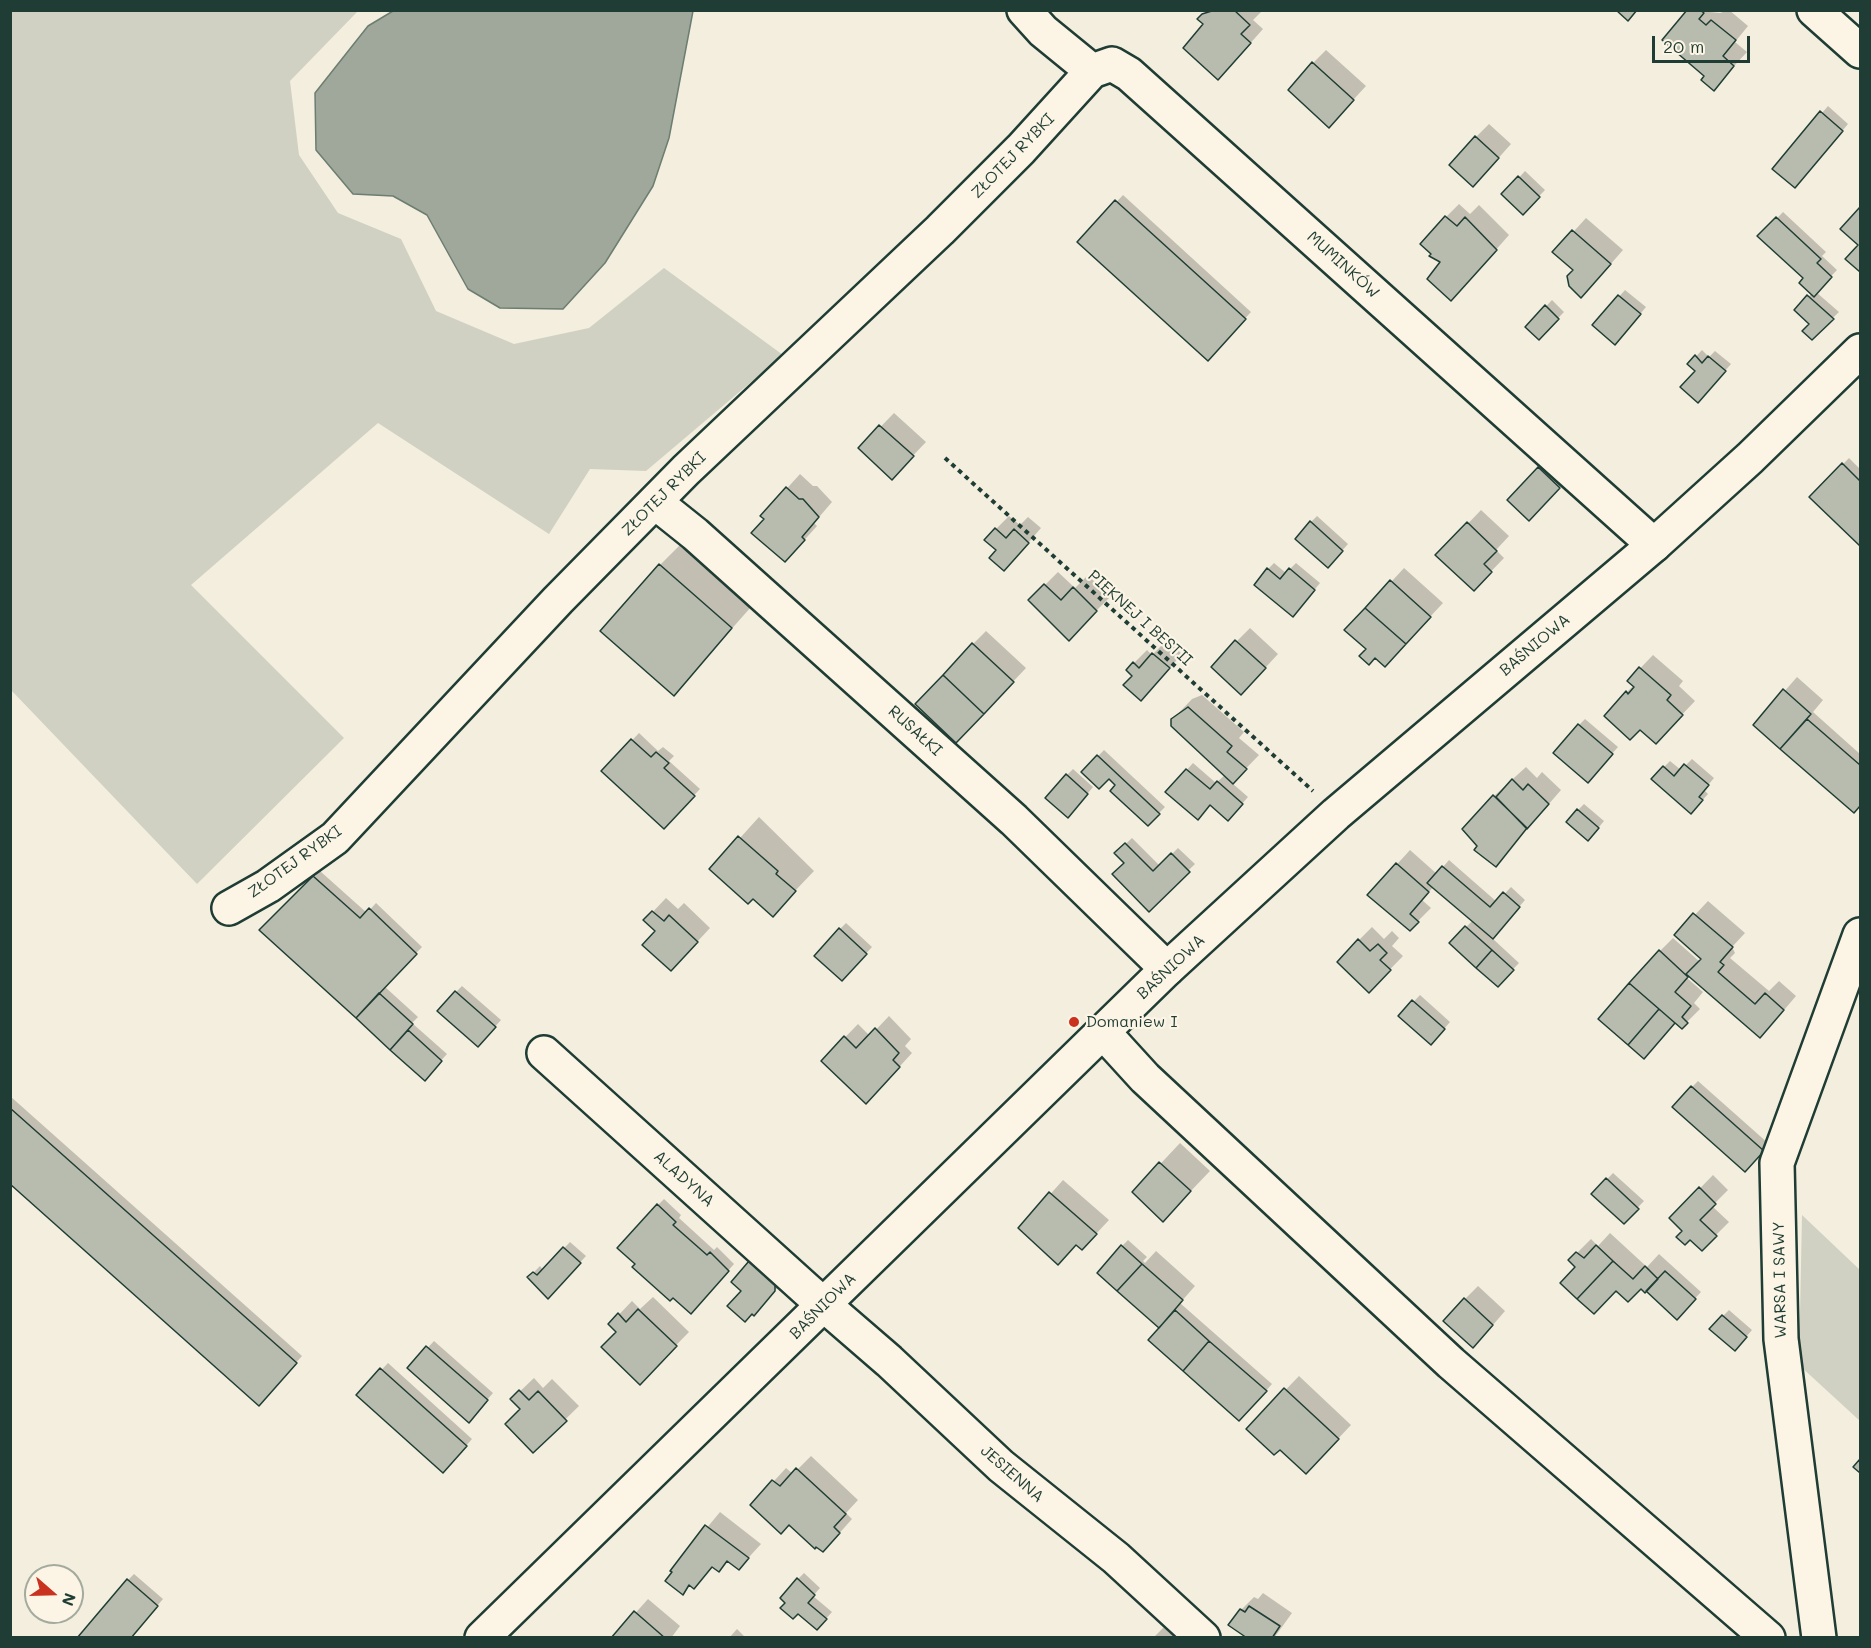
<!DOCTYPE html>
<html>
<head>
<meta charset="utf-8">
<style>
  body { margin:0 }
  #map { position:relative; width:1871px; height:1648px; overflow:hidden; background:#f3eede; font-family:Mali,sans-serif }
  canvas { display:block }
  .frame { position:absolute; inset:0; border:12px solid #1f3d34; pointer-events:none }
  .north { position:absolute; left:24px; top:1564px; width:60px; height:60px; box-sizing:border-box; background:#fcf5e5; border:2px solid #a4ab9e; border-radius:50%; rotate:110deg; font-size:16px; font-weight:700; line-height:24px; text-align:center; color:#1f3d34 }
  .north::after { content:''; display:block; margin:auto; width:21px; height:27px; background:#c8321e; clip-path:polygon(50% 0,100% 100%,50% 72%,0 100%) }
  .scale { position:absolute; left:1652px; top:36px; width:98px; height:27px; box-sizing:border-box; border:3px solid #1f3d34; border-top:0; padding-left:8px; font-size:18px; line-height:21px; white-space:nowrap; color:#1f3d34; -webkit-text-stroke:4px #fcf5e5; paint-order:stroke }
</style>
</head>
<body>
<div id="map">
<canvas width="1871" height="1648"></canvas>
<div class="frame"></div>
<div class="north">N</div>
<div class="scale">20 m</div>
</div>
<script>
const ctx = document.querySelector('canvas').getContext('2d');
ctx.lineJoin = 'round';
function fillPath(path, color) {
  ctx.fillStyle = color;
  ctx.fill(path, 'evenodd');
}
function shape(rows) {
  const path = new Path2D();
  for (const r of rows) {
    path.moveTo(r[0], r[1]);
    for (let i = 2; i < r.length; i += 2) path.lineTo(r[i], r[i + 1]);
  }
  return path;
}
function trace(path, color, width, dash) {
  ctx.strokeStyle = color;
  ctx.lineWidth = width;
  ctx.lineCap = dash ? 'butt' : 'round';
  ctx.setLineDash(dash || []);
  ctx.stroke(path);
}
function drawText(font, color, halo, rows, align = 'center') {
  ctx.font = font + ' Mali,sans-serif';
  ctx.lineWidth = 4.5;
  ctx.setLineDash([]);
  ctx.textBaseline = 'middle';
  ctx.strokeStyle = halo;
  ctx.fillStyle = color;
  for (const [text, x, y, turn = 0] of rows) {
    ctx.save();
    ctx.translate(x, y);
    ctx.rotate((+turn || 0) * Math.PI / 180);
    ctx.textAlign = isNaN(turn) ? turn : align;
    if (halo) ctx.strokeText(text, 0, 0);
    ctx.fillText(text, 0, 0);
    ctx.restore();
  }
}
const green = shape([
  [11,10,358,11,290,81,299,155,338,213,401,239,436,311,514,344,589,328,664,268,783,355,646,471,590,469,549,534,378,423,191,585,344,738,197,884,11,690],
  [1802,1215,1860,1270,1860,1421,1799,1365]
]);
const water = shape([
  [393,11,693,11,669,138,653,186,605,263,563,309,500,308,468,289,427,215,393,196,353,194,316,150,315,93,368,26,393,11]
]);
const shadow = shape([
  [1208,10,1262,11,1253,20,1263,29,1231,65,1200,19],
  [1689,10,1720,13,1729,10,1748,26,1735,42,1747,52,1713,89,1706,75],
  [1326,50,1366,86,1342,112,1313,63],
  [1828,106,1848,124,1801,180,1774,169],
  [1489,124,1511,144,1486,172,1476,137],
  [1525,171,1545,190,1523,213,1504,194],
  [1123,195,1251,312,1214,352,1079,242],
  [1459,204,1470,214,1479,205,1509,235,1464,286,1446,217],
  [1860,210,1860,270,1847,258,1860,245,1843,229],
  [1783,212,1826,252,1822,256,1837,270,1816,292,1839,312,1812,338,1811,324,1796,310,1812,293,1805,278,1760,236],
  [1586,218,1623,250,1595,282,1575,270,1555,252],
  [1625,290,1646,307,1621,337,1594,325],
  [1552,300,1564,312,1539,338,1527,327],
  [1702,350,1709,357,1715,351,1731,364,1704,395,1697,371,1689,364],
  [894,413,926,442,905,464,860,448],
  [1552,455,1572,474,1542,505,1539,469],
  [1849,458,1860,469,1860,544,1811,497],
  [800,474,813,486,817,486,832,502,814,523,817,526,798,547,762,516],
  [1481,510,1509,536,1496,550,1504,558,1474,589,1438,555],
  [1009,516,1020,525,1028,517,1041,528,1017,556,998,550,996,529],
  [1317,516,1348,544,1334,560,1311,522],
  [680,545,751,607,674,694,660,565],
  [1274,563,1286,573,1296,563,1320,583,1299,609,1268,569],
  [1404,568,1443,603,1385,665,1347,630],
  [1058,572,1075,588,1088,575,1110,597,1069,638,1030,600],
  [1250,628,1278,654,1254,680,1237,641],
  [986,631,1026,668,969,728,973,644],
  [1167,640,1182,654,1154,686,1134,663,1147,650,1152,655],
  [1653,655,1683,681,1679,686,1695,701,1656,742,1627,692,1634,685,1629,680],
  [1797,677,1823,700,1813,712,1860,754,1860,805,1854,811,1755,725],
  [1202,695,1244,732,1239,738,1259,755,1232,783,1248,797,1234,813,1167,792,1193,763,1216,783,1225,775,1172,720,1192,699],
  [1585,719,1618,747,1594,774,1579,725],
  [639,733,658,751,663,747,674,756,669,761,700,789,664,827,603,771],
  [1104,750,1165,807,1148,824,1109,777,1083,772],
  [1692,759,1714,778,1704,790,1708,794,1697,806,1664,767,1670,761,1681,770],
  [1526,767,1537,778,1542,772,1561,790,1496,865,1494,796],
  [1073,769,1093,787,1074,810,1067,775],
  [1584,804,1604,821,1594,833,1578,810],
  [759,817,814,871,773,914,754,897,712,869],
  [1132,838,1160,866,1178,848,1195,864,1149,909,1126,863,1116,853],
  [1410,850,1437,874,1449,860,1497,902,1511,887,1525,900,1492,938,1519,963,1498,985,1451,943,1473,920,1434,886,1422,900,1431,908,1410,929,1369,895],
  [320,871,367,913,376,903,422,947,384,986,418,1017,412,1023,447,1054,425,1078,261,930],
  [666,898,678,909,684,903,710,928,684,956,645,920],
  [1708,901,1745,933,1732,947,1735,953,1730,958,1769,991,1779,981,1796,996,1773,1023,1689,976,1687,978,1703,992,1694,1003,1700,1009,1682,1027,1676,1021,1650,1051,1660,951,1673,938,1700,962,1703,959,1676,935],
  [846,923,872,947,848,973,840,929],
  [1372,927,1384,939,1392,931,1399,938,1392,946,1403,956,1369,991,1359,940],
  [462,986,501,1020,484,1039,456,992],
  [1420,995,1450,1022,1437,1037,1400,1016],
  [889,1016,911,1039,905,1046,912,1053,880,1088,823,1060,858,1024,870,1036],
  [1698,1081,1769,1144,1751,1164,1692,1087],
  [10,1096,302,1356,265,1397,10,1182],
  [1180,1143,1210,1171,1163,1220,1134,1192],
  [1613,1173,1644,1201,1624,1222,1593,1194],
  [1713,1175,1728,1190,1712,1206,1729,1222,1702,1249,1671,1218],
  [1063,1180,1109,1220,1095,1235,1077,1244,1020,1228],
  [664,1199,681,1215,679,1218,714,1250,717,1247,734,1264,697,1306,673,1296,658,1205],
  [1610,1233,1647,1267,1659,1254,1701,1292,1677,1318,1646,1290,1641,1287,1616,1289,1570,1260,1591,1239,1598,1246],
  [1128,1240,1147,1257,1143,1261,1145,1263,1156,1251,1195,1286,1180,1303,1272,1384,1246,1413,1164,1321,1122,1246],
  [570,1242,586,1256,548,1297,529,1277,540,1266,543,1270],
  [757,1256,781,1284,760,1307,753,1312,743,1291,750,1263],
  [1478,1286,1505,1311,1486,1333,1465,1299],
  [653,1297,689,1332,640,1382,618,1332,610,1324,632,1301,640,1309],
  [1729,1310,1752,1330,1741,1343,1723,1316],
  [434,1341,493,1393,475,1414,409,1368],
  [388,1363,472,1439,449,1465,358,1395],
  [1299,1376,1351,1425,1319,1459,1280,1448,1248,1429],
  [534,1378,543,1388,552,1379,579,1406,533,1451,522,1409,512,1399],
  [811,1456,858,1500,846,1513,852,1519,836,1537,789,1524,752,1505,786,1468,793,1474],
  [720,1512,761,1544,739,1568,728,1561,719,1570,713,1566,694,1587,691,1585,682,1593,672,1570],
  [804,1573,820,1588,813,1596,832,1612,823,1622,787,1603,798,1579],
  [134,1574,163,1599,130,1638,128,1580],
  [1263,1593,1292,1613,1274,1638,1249,1638,1241,1610,1254,1597,1258,1599],
  [648,1599,680,1626,671,1638,613,1638],
  [1167,1624,1182,1638,1153,1638],
  [737,1629,746,1638,729,1638]
]);
const building = shape([
  [1215,10,1234,10,1250,25,1241,34,1251,43,1218,80,1183,48,1203,24,1197,19,1202,14,1215,10],
  [1616,10,1637,10,1628,21,1616,10],
  [1687,10,1700,10,1704,13,1699,19,1706,25,1711,20,1736,40,1723,56,1734,66,1714,91,1701,80,1704,76,1662,40,1687,10],
  [1312,62,1354,100,1329,128,1288,90,1312,62],
  [1820,111,1843,131,1795,188,1772,169,1820,111],
  [1475,136,1499,158,1473,187,1449,165,1475,136],
  [1518,176,1540,197,1523,215,1501,194,1518,176],
  [1115,200,1246,319,1208,361,1077,242,1115,200],
  [1860,207,1860,272,1845,259,1858,245,1840,229,1860,207],
  [1445,216,1457,226,1465,217,1497,250,1451,301,1427,279,1440,262,1429,256,1431,254,1420,244,1445,216],
  [1776,217,1821,259,1817,263,1832,277,1814,297,1799,283,1803,278,1757,236,1776,217],
  [1572,230,1611,264,1581,298,1569,286,1567,276,1573,270,1552,252,1572,230],
  [1618,295,1641,314,1615,345,1592,325,1618,295],
  [1807,295,1834,319,1812,340,1802,331,1809,324,1794,310,1807,295],
  [1545,305,1559,319,1539,340,1525,327,1545,305],
  [1695,355,1702,363,1708,356,1726,371,1698,403,1680,387,1695,371,1687,364,1695,355],
  [879,425,914,456,892,480,858,448,879,425],
  [1842,463,1860,481,1860,546,1809,497,1842,463],
  [1538,467,1560,488,1529,521,1507,500,1538,467],
  [786,487,799,499,803,499,819,517,802,537,805,540,785,562,751,533,764,519,760,516,786,487],
  [1310,521,1343,551,1328,568,1295,539,1310,521],
  [1467,522,1497,551,1484,564,1492,572,1474,591,1435,555,1467,522],
  [995,528,1006,538,1014,529,1029,543,1004,571,989,558,996,550,984,540,995,528],
  [659,564,732,628,674,696,600,631,659,564],
  [1267,568,1280,579,1289,568,1315,590,1293,617,1254,585,1267,568],
  [1390,580,1431,617,1406,644,1365,608,1390,580],
  [1044,584,1061,600,1073,587,1097,611,1069,641,1028,600,1044,584],
  [1365,608,1406,644,1385,667,1375,658,1369,665,1359,656,1366,649,1344,630,1365,608],
  [1235,640,1266,668,1241,695,1211,667,1235,640],
  [972,643,1014,682,984,714,943,675,972,643],
  [1152,653,1170,668,1141,701,1123,685,1132,676,1126,670,1133,662,1139,668,1152,653],
  [1639,667,1671,695,1667,700,1683,715,1656,744,1640,730,1630,740,1604,716,1626,691,1628,694,1634,687,1627,681,1639,667],
  [943,675,984,714,956,743,915,704,943,675],
  [1783,689,1811,714,1780,749,1753,725,1783,689],
  [1188,707,1232,746,1227,752,1247,769,1233,784,1171,726,1171,719,1188,707],
  [1807,719,1860,765,1860,806,1854,813,1780,749,1807,719],
  [1578,724,1613,754,1588,783,1553,753,1578,724],
  [631,739,651,757,656,752,669,763,664,768,695,796,664,829,601,771,631,739],
  [1097,755,1160,814,1148,826,1110,791,1115,785,1109,779,1099,789,1081,772,1097,755],
  [1684,764,1709,785,1699,797,1703,800,1691,814,1651,779,1663,766,1674,776,1684,764],
  [1186,769,1210,789,1217,781,1243,804,1228,821,1210,805,1198,820,1165,792,1186,769],
  [1066,774,1088,794,1068,818,1045,798,1066,774],
  [1512,779,1523,790,1528,784,1549,804,1527,829,1496,797,1512,779],
  [1493,795,1527,828,1496,867,1474,850,1477,846,1462,829,1493,795],
  [1577,809,1599,828,1588,841,1566,822,1577,809],
  [738,836,778,871,776,874,796,891,773,917,753,899,748,904,709,869,738,836],
  [1125,843,1153,871,1171,853,1190,872,1149,912,1112,874,1124,863,1114,853,1125,843],
  [1396,863,1429,892,1410,914,1419,922,1410,931,1367,895,1396,863],
  [1442,866,1490,907,1503,892,1520,907,1493,939,1427,883,1442,866],
  [313,876,360,918,369,908,417,954,356,1018,259,930,313,876],
  [652,911,664,921,669,915,698,942,671,971,642,945,655,931,643,920,652,911],
  [1693,913,1733,947,1720,962,1724,965,1718,972,1755,1004,1765,993,1784,1010,1760,1038,1686,974,1701,959,1674,935,1693,913],
  [1465,926,1492,950,1476,968,1449,943,1465,926],
  [839,928,867,954,842,981,814,956,839,928],
  [1358,939,1370,951,1378,944,1387,953,1380,960,1391,970,1369,993,1337,962,1358,939],
  [1492,950,1514,970,1498,987,1476,968,1492,950],
  [1659,950,1688,977,1675,992,1691,1006,1682,1017,1688,1023,1682,1029,1629,983,1659,950],
  [1629,983,1659,1009,1628,1045,1598,1019,1629,983],
  [455,991,496,1027,478,1047,437,1011,455,991],
  [379,993,413,1024,390,1050,356,1018,379,993],
  [1412,1000,1445,1029,1431,1045,1398,1016,1412,1000],
  [1659,1009,1675,1023,1644,1059,1628,1045,1659,1009],
  [875,1028,899,1053,893,1060,900,1067,866,1104,821,1061,844,1036,856,1048,875,1028],
  [408,1030,442,1061,425,1081,390,1050,408,1030],
  [1691,1086,1764,1151,1745,1172,1672,1107,1691,1086],
  [10,1108,297,1363,259,1406,10,1184,10,1108],
  [1159,1162,1191,1191,1163,1222,1132,1192,1159,1162],
  [1606,1178,1639,1209,1624,1224,1591,1194,1606,1178],
  [1699,1187,1716,1204,1700,1220,1717,1236,1702,1251,1690,1240,1685,1245,1676,1237,1682,1231,1669,1218,1699,1187],
  [1049,1192,1097,1234,1082,1250,1076,1245,1058,1265,1018,1228,1049,1192],
  [657,1204,676,1222,673,1225,707,1255,710,1252,729,1271,691,1314,673,1298,670,1301,632,1267,635,1264,617,1248,657,1204],
  [1121,1245,1142,1264,1117,1291,1097,1273,1121,1245],
  [1596,1245,1613,1261,1577,1299,1560,1283,1575,1267,1568,1260,1576,1252,1584,1258,1596,1245],
  [563,1247,581,1263,548,1299,527,1277,533,1272,537,1275,563,1247],
  [749,1261,775,1285,775,1291,754,1316,752,1314,745,1322,727,1306,741,1291,731,1282,749,1261],
  [1613,1261,1633,1279,1645,1266,1658,1279,1645,1293,1641,1289,1628,1302,1616,1291,1594,1314,1577,1299,1613,1261],
  [1142,1264,1183,1300,1159,1328,1117,1291,1142,1264],
  [1665,1271,1696,1299,1677,1320,1646,1291,1665,1271],
  [1464,1298,1493,1325,1473,1348,1443,1321,1464,1298],
  [638,1309,677,1346,640,1385,601,1347,616,1332,608,1324,618,1313,626,1322,638,1309],
  [1175,1310,1209,1341,1183,1371,1148,1340,1175,1310],
  [1722,1315,1747,1337,1735,1351,1709,1329,1722,1315],
  [1209,1341,1267,1391,1239,1421,1183,1371,1209,1341],
  [426,1346,488,1400,469,1423,407,1368,426,1346],
  [380,1368,467,1446,443,1473,356,1395,380,1368],
  [1284,1388,1339,1439,1306,1474,1280,1450,1274,1455,1246,1429,1284,1388],
  [519,1390,529,1400,538,1391,567,1421,533,1453,505,1424,520,1409,510,1399,519,1390],
  [1860,1459,1860,1473,1853,1467,1860,1459],
  [796,1468,846,1514,834,1527,840,1533,823,1552,816,1547,815,1549,789,1525,781,1534,750,1505,772,1480,780,1486,796,1468],
  [705,1525,749,1558,739,1570,727,1561,719,1572,712,1567,694,1589,689,1585,683,1595,665,1581,672,1572,670,1571,705,1525],
  [797,1578,815,1595,808,1603,827,1619,817,1630,798,1614,793,1619,780,1608,785,1603,780,1598,797,1578],
  [127,1579,158,1606,131,1638,77,1638,127,1579],
  [1249,1606,1280,1626,1272,1638,1247,1638,1228,1625,1240,1609,1245,1612,1249,1606],
  [634,1611,665,1638,611,1638,634,1611]
]);
const path = shape([
  [945,458,1313,791]
]);
const minor = shape([
  [1024,10,1043,31,1092,71,1112,64,1129,74,1654,545],
  [1814,10,1860,51],
  [655,502,695,534,1014,820,1167,969],
  [229,908,268,886,335,838,558,600,686,470,940,230,1021,149,1092,71],
  [1103,1032,1145,1078,1451,1363,1768,1638],
  [544,1053,808,1291,889,1361,1001,1466,1116,1558,1203,1638],
  [1819,1638,1781,1339,1777,1163,1860,935]
]);
const major = shape([
  [482,1638,1167,969,1336,814,1654,545,1750,458,1860,351]
]);
const markers = [
  [1074,1022,6,"#c8321e"]
];
const streetNames = [
  ["ZŁOTEJ RYBKI",1013,156,-46],
  ["MUMINKÓW",1343,265,42],
  ["ZŁOTEJ RYBKI",664,494,-45],
  ["PIĘKNEJ I BESTII",1140,618,42],
  ["BAŚNIOWA",1535,645,-40],
  ["RUSAŁKI",915,731,42],
  ["ZŁOTEJ RYBKI",295,862,-36],
  ["BAŚNIOWA",1171,967,-43],
  ["ALADYNA",684,1179,42],
  ["WARSA I SAWY",1780,1280,-91],
  ["BAŚNIOWA",823,1306,-45],
  ["JESIENNA",1012,1474,41]
];
const poiNames = [
  ["Domaniew I",1086,1022]
];
fillPath(green, '#d0d1c2');
fillPath(water, '#a0a89b');
trace(water, '#6c7d72', 1.5);
fillPath(shadow, '#0003');
fillPath(building, '#b8bcae');
trace(building, '#1f3d34', 1.5);
trace(minor, '#1f3d34', 38);
trace(major, '#1f3d34', 38);
trace(path, '#1f3d34', 4, [4.5, 4.5]);
trace(minor, '#fcf5e5', 33);
trace(major, '#fcf5e5', 33);
for (const [x, y, r, color] of markers) {
  const dot = new Path2D();
  dot.arc(x, y, r, 0, 2 * Math.PI);
  ctx.fillStyle = color;
  ctx.fill(dot);
  trace(dot, '#fcf5e5', 2);
}
drawText('16px', '#1f3d34', '#fcf5e5', streetNames);
drawText('16px', '#1f3d34', '#fcf5e5', poiNames, 'left');
</script>
</body>
</html>
